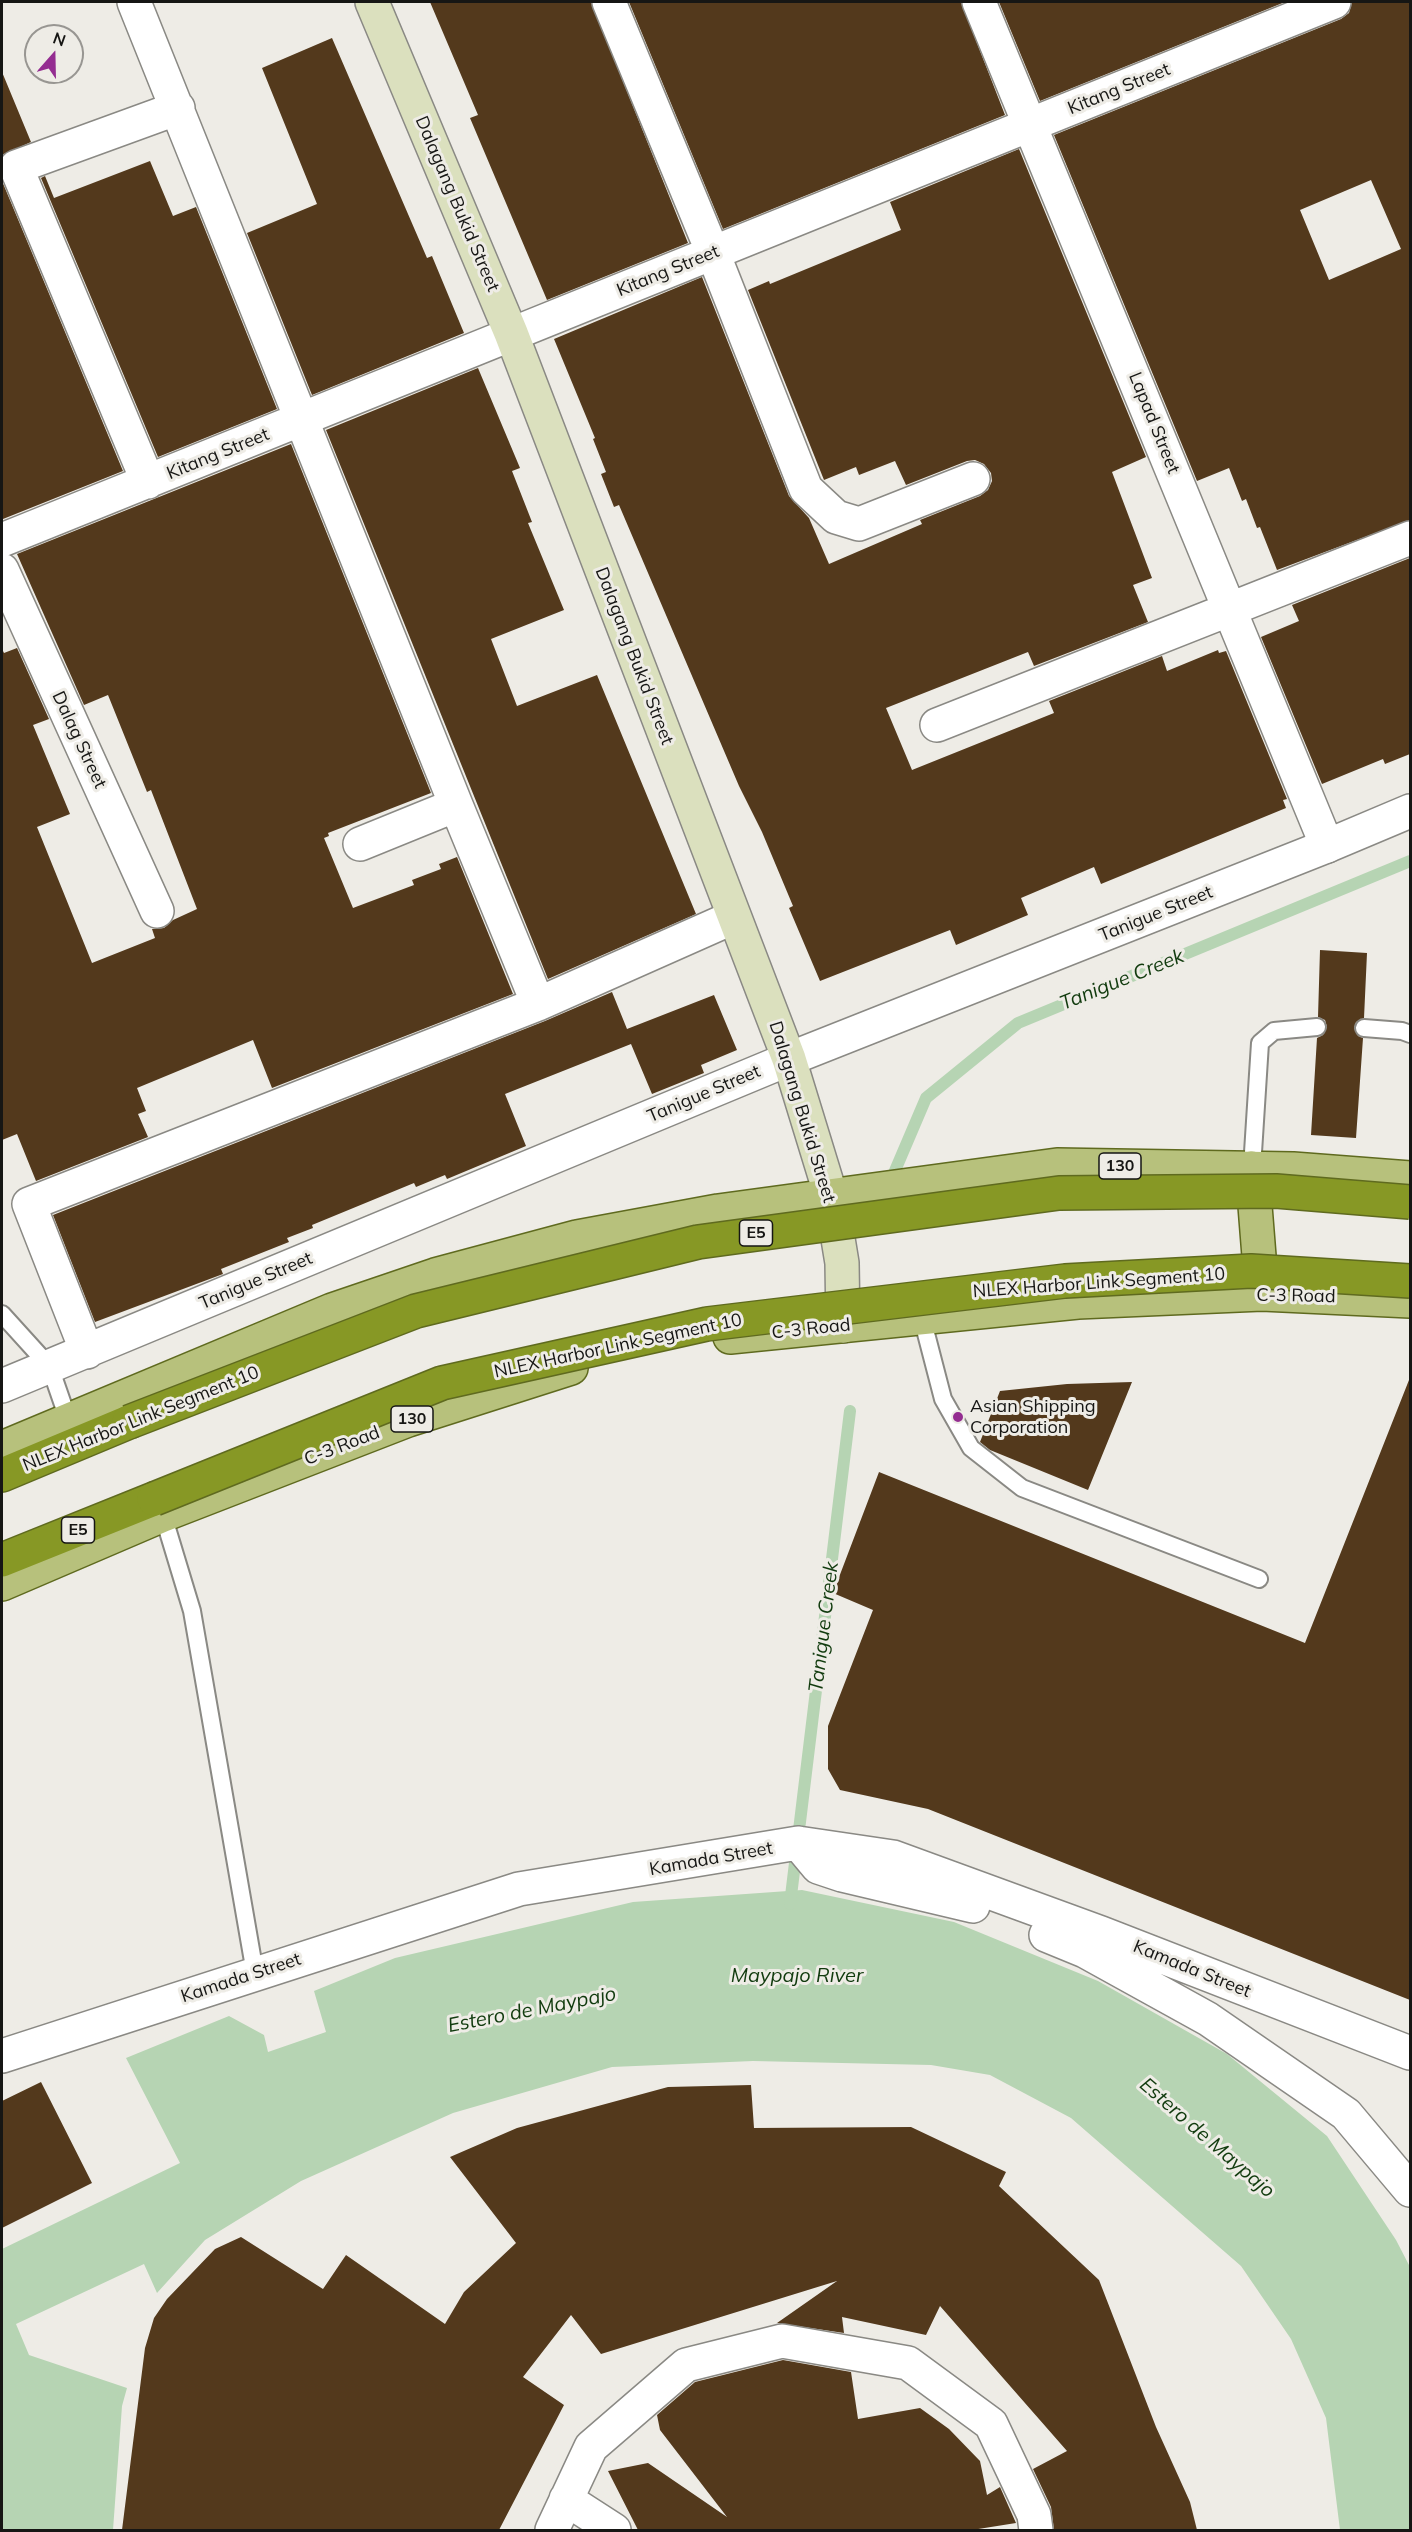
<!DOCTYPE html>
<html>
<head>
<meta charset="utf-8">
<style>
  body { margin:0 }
  #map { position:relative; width:1412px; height:2532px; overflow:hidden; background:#eeece6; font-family:Mulish,sans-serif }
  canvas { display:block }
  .frame { position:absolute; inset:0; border:3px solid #161614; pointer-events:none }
  .north { position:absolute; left:24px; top:24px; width:60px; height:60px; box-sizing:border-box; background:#eeece6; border:2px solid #989692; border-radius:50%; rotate:20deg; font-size:16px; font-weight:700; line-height:24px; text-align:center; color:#161614 }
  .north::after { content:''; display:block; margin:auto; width:21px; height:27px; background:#942d91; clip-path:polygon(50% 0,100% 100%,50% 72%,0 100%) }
</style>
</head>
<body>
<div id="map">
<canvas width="1412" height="2532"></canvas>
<div class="frame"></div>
<div class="north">N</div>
</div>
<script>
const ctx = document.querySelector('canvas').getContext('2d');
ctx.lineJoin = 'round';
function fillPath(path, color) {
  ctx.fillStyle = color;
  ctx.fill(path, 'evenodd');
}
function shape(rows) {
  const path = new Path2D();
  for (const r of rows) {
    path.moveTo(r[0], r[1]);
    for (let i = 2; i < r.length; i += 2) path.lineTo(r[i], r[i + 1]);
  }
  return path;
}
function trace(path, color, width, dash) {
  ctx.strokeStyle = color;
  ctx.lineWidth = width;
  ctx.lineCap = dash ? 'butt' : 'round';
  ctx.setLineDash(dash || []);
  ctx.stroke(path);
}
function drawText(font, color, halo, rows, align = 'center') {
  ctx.font = font + ' Mulish,sans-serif';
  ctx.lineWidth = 6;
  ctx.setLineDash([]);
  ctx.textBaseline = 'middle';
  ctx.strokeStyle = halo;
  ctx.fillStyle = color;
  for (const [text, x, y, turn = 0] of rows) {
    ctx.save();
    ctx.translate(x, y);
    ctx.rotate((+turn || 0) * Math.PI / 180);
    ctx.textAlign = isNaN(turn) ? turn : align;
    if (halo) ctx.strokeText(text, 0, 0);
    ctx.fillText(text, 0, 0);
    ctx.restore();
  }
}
const water = shape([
  [802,1890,954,1922,1098,1981,1227,2054,1327,2136,1396,2240,1410,2267,1410,2530,1340,2530,1326,2418,1291,2339,1241,2266,1071,2118,990,2075,931,2065,753,2061,612,2067,453,2113,301,2181,205,2240,157,2293,144,2264,16,2324,29,2355,127,2388,122,2406,113,2530,2,2530,2,2249,180,2163,126,2058,229,2016,264,2035,268,2052,326,2032,314,1991,395,1958,633,1902]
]);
const stream = shape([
  [894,1173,926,1098,1018,1023,1410,861],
  [790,1904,850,1411]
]);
const building = shape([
  [430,2,591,2,688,243,547,300,470,118,478,115],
  [629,2,961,2,1005,115,723,229],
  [999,2,1285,2,1040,101],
  [1352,2,1410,2,1410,520,1277,570,1260,527,1257,528,1246,499,1242,501,1229,468,1197,481,1054,135,1341,19,1349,13],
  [1371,180,1401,249,1329,280,1300,210],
  [332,38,427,258,432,256,464,333,312,395,247,233,317,204,262,68],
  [2,72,31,142,2,155],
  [1019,149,1146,457,1112,472,1152,578,1133,585,1148,622,1034,666,1028,652,886,708,912,770,1054,713,1049,701,1162,656,1167,671,1218,650,1219,653,1226,651,1287,799,1283,800,1286,808,1101,884,1094,867,1021,898,1028,915,956,945,950,930,820,981,789,908,793,906,762,832,739,786,619,505,614,507,601,474,606,472,593,439,595,438,554,339,702,277,789,496,809,518,829,564,922,524,920,520,980,496,988,490,992,481,991,473,984,464,975,460,967,461,906,485,895,461,859,475,856,467,824,480,748,290,769,281,770,284,901,230,890,202],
  [150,161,173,216,196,207,277,409,158,457,41,178,45,176,54,198],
  [2,181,123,471,3,519,2,516],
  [478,368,520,468,512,471,532,522,528,523,564,610,491,639,517,706,597,675,696,914,548,979,326,430],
  [291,444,431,793,328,833,329,836,324,838,353,908,414,885,412,880,441,869,439,864,457,857,513,994,272,1088,253,1040,137,1088,146,1111,138,1114,148,1137,36,1181,17,1134,2,1140,2,649,4,653,17,648,49,719,33,725,70,814,37,827,92,963,155,938,152,929,164,928,173,920,197,909,151,790,147,792,108,695,84,705,17,554],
  [1410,558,1410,754,1385,764,1383,759,1322,784,1261,637,1299,621,1292,605],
  [1320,950,1367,953,1364,1018,1356,1022,1354,1028,1358,1036,1363,1038,1356,1138,1311,1135,1317,1038,1323,1035,1327,1027,1325,1020,1318,1017],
  [612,992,627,1029,714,995,737,1050,701,1065,704,1073,652,1094,631,1044,505,1094,526,1146,447,1179,445,1175,416,1187,414,1183,312,1225,313,1228,287,1238,289,1242,221,1269,223,1274,95,1322,53,1215,545,1021],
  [1409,1380,1410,2000,928,1809,840,1790,828,1769,828,1726,873,1610,833,1593,879,1472,1305,1643],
  [1132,1382,1088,1490,990,1450,980,1442,1000,1391,1067,1384],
  [41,2082,92,2183,2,2228,2,2101],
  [751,2085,754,2128,911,2127,1006,2172,999,2186,1099,2280,1156,2427,1190,2502,1197,2530,1054,2530,1051,2507,1033,2469,1067,2451,940,2306,926,2335,842,2317,844,2333,777,2323,837,2281,601,2354,571,2315,523,2377,564,2405,499,2530,122,2530,145,2348,154,2318,167,2299,215,2249,241,2237,323,2289,346,2255,445,2324,464,2292,516,2243,450,2157,517,2128,668,2087],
  [783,2360,851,2372,858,2419,920,2408,949,2429,980,2461,987,2495,1000,2487,1016,2523,972,2530,638,2530,608,2471,648,2463,727,2517,660,2430,657,2415,695,2382]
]);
const service = shape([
  [1364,1028,1402,1031,1410,1034],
  [1252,1168,1260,1043,1274,1031,1317,1027],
  [2,1314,50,1367,68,1419],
  [922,1318,943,1399,971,1448,1022,1488,1259,1579],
  [163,1515,192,1611,255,1973]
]);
const minor = shape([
  [134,2,456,805,538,1004],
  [609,2,713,253,806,489,836,517,859,524,973,479],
  [979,2,1327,846],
  [148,482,16,167,178,108],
  [2,540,1334,2],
  [2,570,157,911],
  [937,725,1410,538],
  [360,844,456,805],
  [87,1352,29,1204,538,1004,734,917],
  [2,1386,789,1059],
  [798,1843,818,1867,842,1875,973,1906],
  [1046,1935,1085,1951,1208,2019,1346,2114,1410,2190],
  [2,2056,519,1889,798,1843,893,1857,1101,1933,1410,2053],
  [566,2499,614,2530],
  [552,2530,591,2447,686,2365,782,2341,908,2363,991,2424,1034,2515,1036,2530]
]);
const tertiary = shape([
  [789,1059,1327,846,1410,811]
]);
const secondary = shape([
  [372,2,511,333,789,1059,831,1196,842,1263,843,1326]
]);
const primary = shape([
  [1252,1168,1262,1294],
  [730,1337,1078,1302,1262,1294,1410,1301],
  [2,1448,332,1310,435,1275,577,1237,718,1211,1057,1165,1293,1169,1410,1178],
  [2,1584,163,1515,408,1420,571,1368]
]);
const motorway = shape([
  [2,1475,129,1422],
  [2,1560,154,1499]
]);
const motorwayBridge = shape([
  [129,1422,416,1311,698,1242,1059,1193,1276,1191,1410,1202],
  [154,1499,442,1383,707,1324,1065,1281,1251,1271,1410,1281]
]);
const markers = [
  [958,1417,6,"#942d91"]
];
const shields = [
  [1120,1166,42],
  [756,1233,33],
  [412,1419,42],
  [78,1530,33]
];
const shieldNames = [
  ["130",1120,1166],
  ["E5",756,1233],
  ["130",412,1419],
  ["E5",78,1530]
];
const streetNames = [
  ["Kitang Street",1119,89,-22],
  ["Dalagang Bukid Street",457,204,67],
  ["Kitang Street",668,271,-22],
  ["Lapad Street",1154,423,68],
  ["Kitang Street",218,454,-22],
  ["Dalagang Bukid Street",634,656,69],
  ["Dalag Street",79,740,65],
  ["Tanigue Street",1156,914,-22],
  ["Tanigue Street",704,1094,-23],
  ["Dalagang Bukid Street",802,1112,73],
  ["Tanigue Street",256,1281,-23],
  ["NLEX Harbor Link Segment 10",1099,1283,-4],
  ["C-3 Road",1296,1296,1],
  ["C-3 Road",811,1329,-6],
  ["NLEX Harbor Link Segment 10",618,1346,-12],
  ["NLEX Harbor Link Segment 10",141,1419,-22],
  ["C-3 Road",342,1446,-21],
  ["Kamada Street",711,1859,-10],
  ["Kamada Street",1192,1969,22],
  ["Kamada Street",241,1978,-18]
];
const poiNames = [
  ["Asian Shipping",970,1407],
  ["Corporation",970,1428]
];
const waterNames = [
  ["Tanigue Creek",1122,980,-22],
  ["Tanigue Creek",824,1627,-83],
  ["Maypajo River",797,1976],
  ["Estero de Maypajo",532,2010,-11],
  ["Estero de Maypajo",1207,2138,41]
];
fillPath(water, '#b6d4b3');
trace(stream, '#b6d4b3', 12);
fillPath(building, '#53391c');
trace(service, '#8a8984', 20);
trace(minor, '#8a8984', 36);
trace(tertiary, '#8a8984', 36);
trace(secondary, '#8a8984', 36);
trace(primary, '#5f6a1f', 36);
trace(motorway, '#5f6a1f', 36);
trace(service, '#fff', 16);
trace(minor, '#fff', 33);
trace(tertiary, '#fff', 33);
trace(secondary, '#dbe0be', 33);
trace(primary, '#b7c17c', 33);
trace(motorway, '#879825', 33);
trace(motorwayBridge, '#5f6a1f', 36, []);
trace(motorwayBridge, '#879825', 33);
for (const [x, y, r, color] of markers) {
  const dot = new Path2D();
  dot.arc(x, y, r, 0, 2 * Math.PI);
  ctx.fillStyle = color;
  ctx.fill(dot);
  trace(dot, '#eeece6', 2);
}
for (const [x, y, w] of shields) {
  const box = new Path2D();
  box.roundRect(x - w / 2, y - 13, w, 26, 4.5);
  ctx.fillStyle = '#eeece6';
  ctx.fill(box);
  trace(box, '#161614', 1.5);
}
drawText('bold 16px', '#161614', null, shieldNames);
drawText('18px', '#161614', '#eeece6', streetNames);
drawText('18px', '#161614', '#eeece6', poiNames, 'left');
drawText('italic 20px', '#113b0e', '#eeece6', waterNames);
</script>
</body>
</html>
